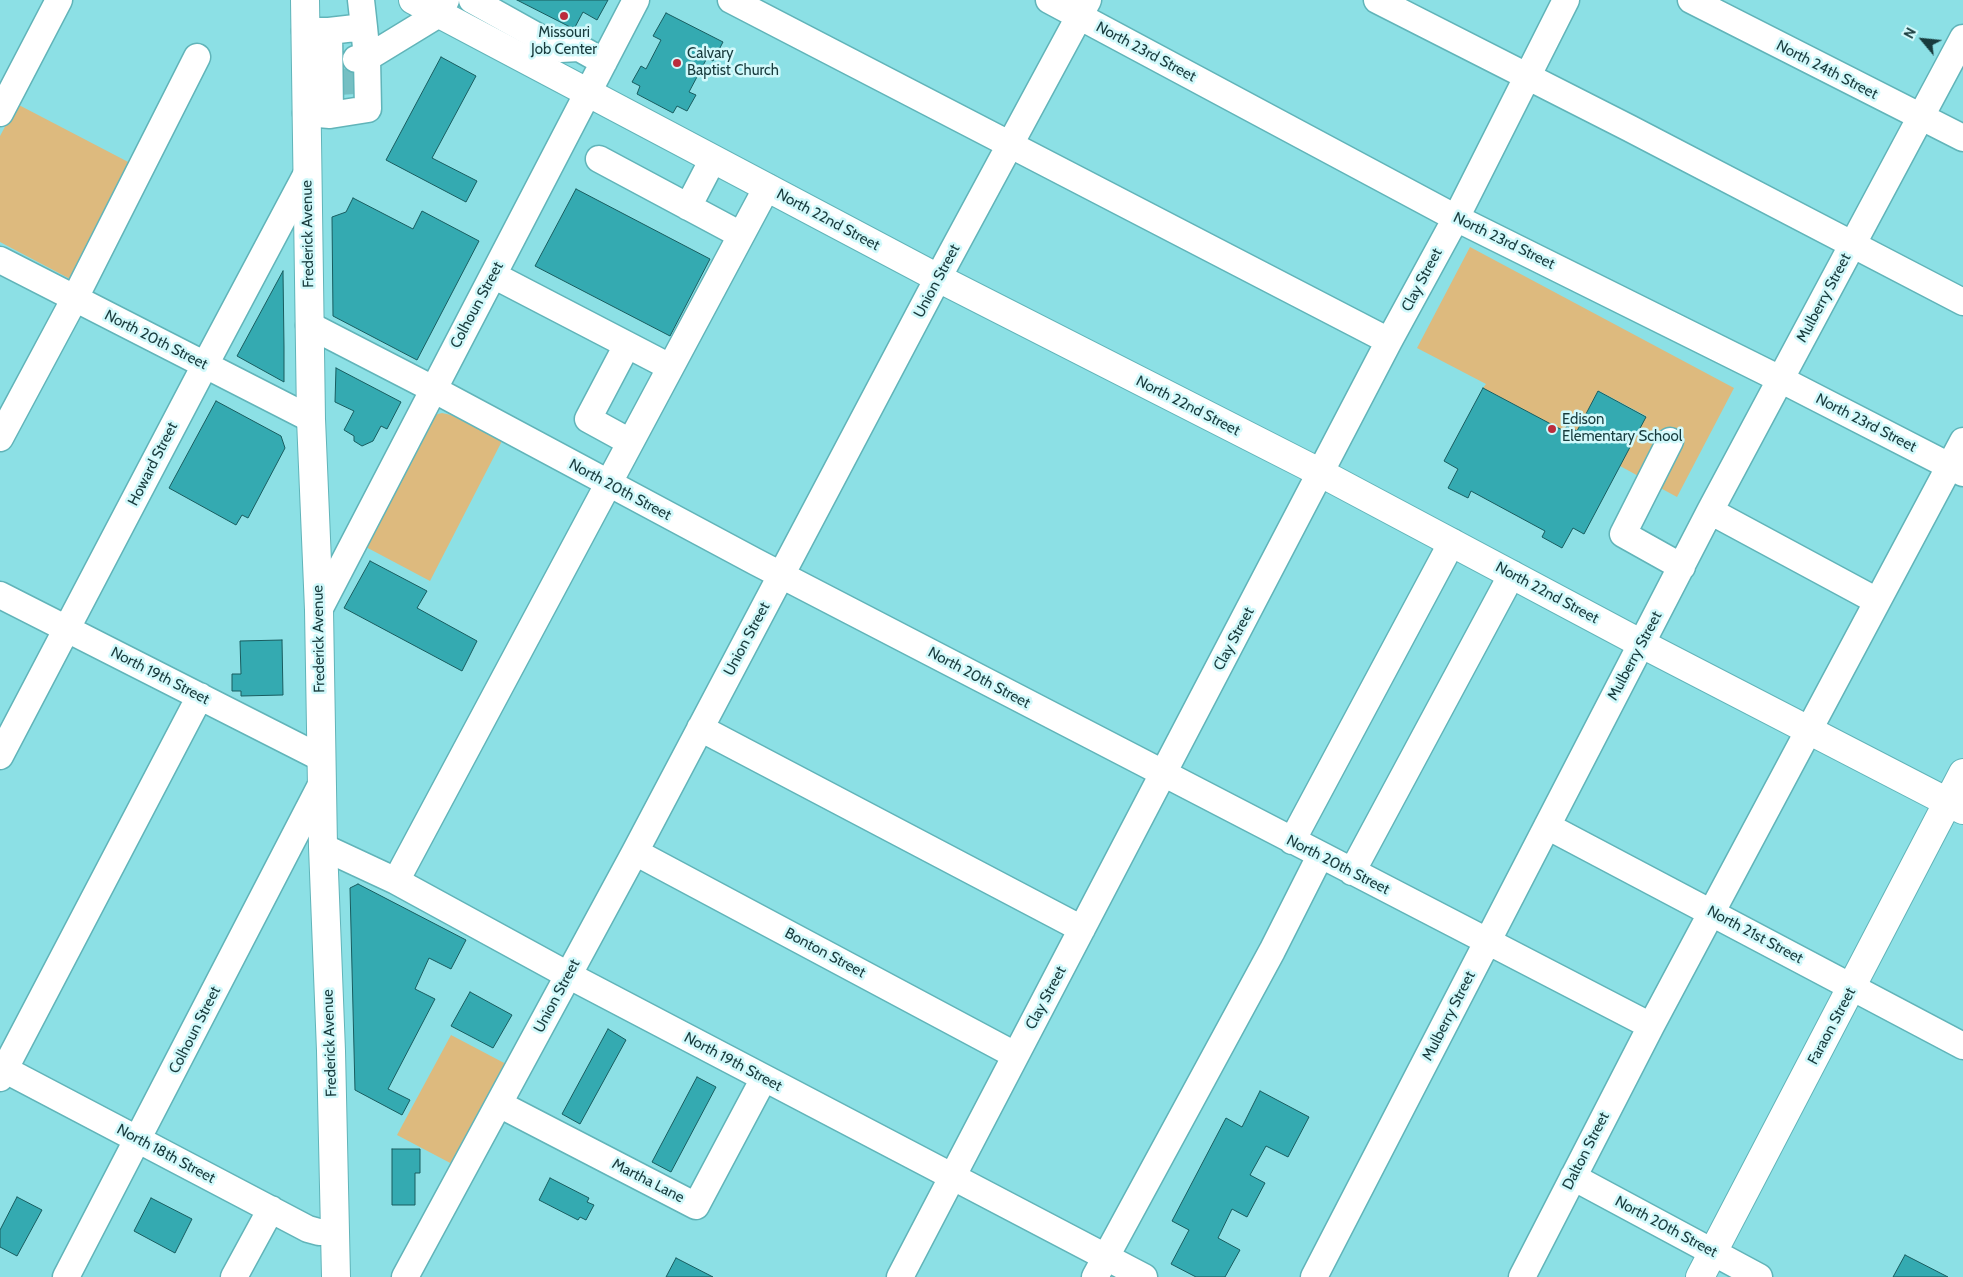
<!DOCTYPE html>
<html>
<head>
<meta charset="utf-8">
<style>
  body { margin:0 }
  #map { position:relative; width:1963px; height:1277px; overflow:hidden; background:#8ce0e5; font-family:Cabin,sans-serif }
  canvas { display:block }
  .north { position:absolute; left:1898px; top:15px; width:50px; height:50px; -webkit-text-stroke:4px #d2f9fb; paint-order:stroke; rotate:298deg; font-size:14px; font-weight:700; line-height:20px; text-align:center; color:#183b3d }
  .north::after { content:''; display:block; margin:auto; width:18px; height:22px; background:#183b3d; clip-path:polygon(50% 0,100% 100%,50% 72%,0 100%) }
</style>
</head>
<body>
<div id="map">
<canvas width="1963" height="1277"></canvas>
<div class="north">N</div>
</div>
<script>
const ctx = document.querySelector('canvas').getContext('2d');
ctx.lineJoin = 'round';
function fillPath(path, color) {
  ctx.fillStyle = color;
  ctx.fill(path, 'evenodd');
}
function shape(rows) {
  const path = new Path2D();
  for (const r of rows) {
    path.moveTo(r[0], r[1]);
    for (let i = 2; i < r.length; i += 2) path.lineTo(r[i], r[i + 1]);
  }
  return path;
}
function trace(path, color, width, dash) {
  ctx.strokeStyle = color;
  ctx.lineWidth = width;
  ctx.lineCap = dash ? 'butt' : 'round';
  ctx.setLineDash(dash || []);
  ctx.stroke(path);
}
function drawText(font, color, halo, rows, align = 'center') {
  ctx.font = font + ' Cabin,sans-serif';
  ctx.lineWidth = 5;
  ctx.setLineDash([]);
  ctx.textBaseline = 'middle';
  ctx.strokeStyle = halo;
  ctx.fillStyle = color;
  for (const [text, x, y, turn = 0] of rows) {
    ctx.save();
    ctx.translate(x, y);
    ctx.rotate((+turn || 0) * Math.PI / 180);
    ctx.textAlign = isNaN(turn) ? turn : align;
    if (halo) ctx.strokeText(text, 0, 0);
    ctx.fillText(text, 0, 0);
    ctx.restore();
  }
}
const green = shape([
  [17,104,134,165,74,281,0,242,0,136],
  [1470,247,1734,388,1677,497,1620,466,1646,416,1599,391,1577,431,1567,426,1564,431,1483,388,1486,384,1417,348],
  [442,413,451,415,502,441,430,581,364,546,434,415],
  [451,1035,508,1065,454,1165,397,1135]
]);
const building = shape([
  [517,0,608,0,597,20,583,12,574,29,517,0],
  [666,13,723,42,713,61,707,58,689,92,696,95,687,111,677,106,673,113,637,94,640,86,632,82,641,66,646,69,661,40,653,36,666,13],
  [441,57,476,76,432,158,477,181,466,202,386,160,441,57],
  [576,189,710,259,670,336,535,266,576,189],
  [353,198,413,229,422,211,479,241,417,360,333,316,332,217,346,212,353,198],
  [283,271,284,347,284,382,237,356,283,271],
  [336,368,401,402,387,429,381,426,373,441,362,446,354,441,354,436,344,430,354,411,335,402,336,368],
  [1483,388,1564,431,1567,426,1577,431,1598,391,1646,417,1584,534,1573,528,1562,548,1542,537,1545,531,1471,491,1468,498,1448,488,1458,469,1444,461,1483,388],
  [216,401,281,436,285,448,248,518,242,515,236,525,169,488,216,401],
  [370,561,427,591,417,608,477,641,462,671,344,608,370,561],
  [282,640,283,695,241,696,241,691,232,691,232,674,241,674,240,641,282,640],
  [358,884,466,940,451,969,429,958,415,989,435,999,388,1089,410,1100,402,1115,355,1090,350,888,358,884],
  [470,992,512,1015,493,1048,451,1026,470,992],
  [608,1029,626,1040,580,1124,562,1114,608,1029],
  [697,1077,716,1087,671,1172,652,1162,697,1077],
  [1260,1091,1309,1117,1288,1157,1266,1146,1250,1175,1265,1183,1247,1217,1232,1209,1218,1238,1240,1250,1225,1277,1196,1277,1171,1264,1189,1230,1172,1221,1226,1118,1242,1127,1260,1091],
  [392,1149,420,1149,420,1173,415,1173,415,1205,392,1205,392,1149],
  [550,1178,589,1198,587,1202,594,1205,586,1220,580,1217,578,1220,539,1200,550,1178],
  [17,1197,42,1210,17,1256,0,1247,0,1230,17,1197],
  [151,1198,192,1219,175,1253,134,1231,151,1198],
  [1905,1255,1948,1277,1893,1277,1905,1255],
  [676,1258,713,1277,666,1277,676,1258]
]);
const minorTunnel = shape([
  [337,82,356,81]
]);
const minor = shape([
  [361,0,364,27],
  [472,0,560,49,579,48,604,62],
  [731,0,1389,341],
  [1049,0,1456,218,1780,379,1963,473],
  [1377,0,1629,128,1963,302],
  [1691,0,1963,138],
  [305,31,329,31,364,27,367,58,368,109,330,115,306,113],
  [329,31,330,115],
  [356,59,367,58,439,14,446,0],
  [0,113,59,0],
  [599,159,741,235],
  [688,207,713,159],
  [0,260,311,419],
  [493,275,670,367],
  [309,325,433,389,756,562,1651,1026],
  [627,345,588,419,630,442],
  [0,438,75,298,197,57],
  [1670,441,1623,534,1682,567],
  [1710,511,1877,601],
  [0,595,321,758],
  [319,610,636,0],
  [700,728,1082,929],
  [0,756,205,365,307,173],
  [1547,826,1963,1046],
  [1292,841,1452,542],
  [323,847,396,881,568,975,1144,1277],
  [635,852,1015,1055],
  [1352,872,1512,574],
  [396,881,767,187],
  [0,1067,308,1229,319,1232,335,1232],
  [0,1078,200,696],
  [499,1104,696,1206,764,1078],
  [1573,1177,1759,1277],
  [66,1277,322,783],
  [234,1277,271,1209],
  [405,1277,635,852,938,278,1088,0],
  [900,1277,1389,341,1456,218,1566,0],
  [1095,1277,1272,951,1320,856],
  [1314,1277,1710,511,1963,38],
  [1522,1277,1651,1026,1963,441]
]);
const major = shape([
  [305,0,311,419,319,610,323,847,331,1051,336,1277],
  [413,0,938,278,1321,473,1642,644,1963,810],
  [1700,1277,1963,773]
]);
const markers = [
  [564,16,5,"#bc2c3c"],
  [677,63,5,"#bc2c3c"],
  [1552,429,5,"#bc2c3c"]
];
const poiNames = [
  ["Missouri",564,33,"center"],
  ["Job Center",564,50,"center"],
  ["Calvary",687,54],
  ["Baptist Church",687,71],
  ["Edison",1562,420],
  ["Elementary School",1562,437]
];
const streetNames = [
  ["North 23rd Street",1146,52,28],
  ["North 24th Street",1827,70,27],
  ["North 22nd Street",828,220,28],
  ["Frederick Avenue",308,234,-91],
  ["North 23rd Street",1504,241,26],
  ["Clay Street",1422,280,-62],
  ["Union Street",937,281,-62],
  ["Mulberry Street",1824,298,-62],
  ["Colhoun Street",477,305,-62],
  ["North 20th Street",156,340,27],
  ["North 22nd Street",1188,406,27],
  ["North 23rd Street",1866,423,27],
  ["Howard Street",153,464,-63],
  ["North 20th Street",620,490,28],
  ["North 22nd Street",1547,593,28],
  ["Frederick Avenue",319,639,-91],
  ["Union Street",747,639,-62],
  ["Clay Street",1234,639,-62],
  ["Mulberry Street",1635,656,-62],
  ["North 19th Street",160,676,27],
  ["North 20th Street",979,678,28],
  ["North 20th Street",1338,865,27],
  ["North 21st Street",1755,935,28],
  ["Bonton Street",825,953,28],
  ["Union Street",557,996,-62],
  ["Clay Street",1046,998,-62],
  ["Mulberry Street",1449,1016,-63],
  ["Faraon Street",1832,1026,-62],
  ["Colhoun Street",195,1030,-63],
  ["Frederick Avenue",330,1043,-92],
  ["North 19th Street",733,1062,28],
  ["Dalton Street",1586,1151,-63],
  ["North 18th Street",166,1154,28],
  ["Martha Lane",648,1181,27],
  ["North 20th Street",1666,1227,28]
];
fillPath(green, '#ddba7e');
fillPath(building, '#34aab1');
trace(building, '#185c5f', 1);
trace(minorTunnel, '#75bfc3', 26, [26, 13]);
trace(minor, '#61b4b9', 29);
trace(major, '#61b4b9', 30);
trace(minor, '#fff', 26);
trace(major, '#fff', 28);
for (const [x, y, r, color] of markers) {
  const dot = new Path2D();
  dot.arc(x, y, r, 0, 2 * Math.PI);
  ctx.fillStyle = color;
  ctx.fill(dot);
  trace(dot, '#d2f9fb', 2);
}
drawText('15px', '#183b3d', '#d2f9fb', poiNames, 'left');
drawText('15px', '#183b3d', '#d2f9fb', streetNames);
</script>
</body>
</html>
